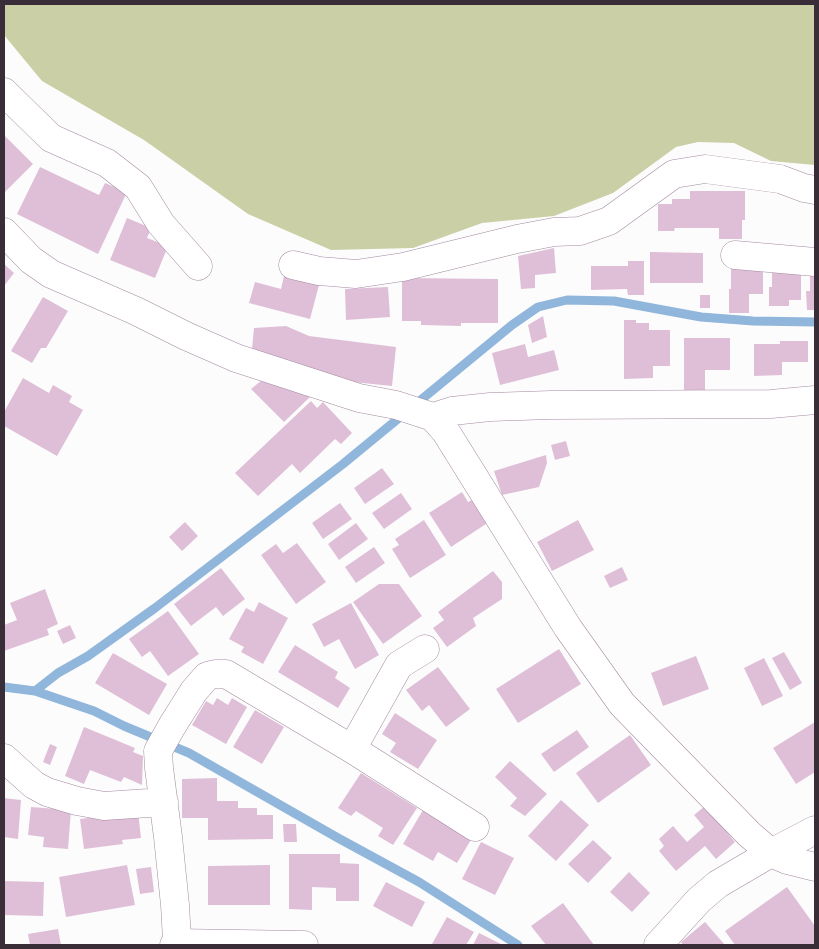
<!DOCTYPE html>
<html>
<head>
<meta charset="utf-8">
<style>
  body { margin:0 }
  #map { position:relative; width:819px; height:949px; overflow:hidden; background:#fcfcfc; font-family:"Noto Sans",sans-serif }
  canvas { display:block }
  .frame { position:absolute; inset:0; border:5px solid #392e38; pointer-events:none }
</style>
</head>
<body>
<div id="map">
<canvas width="819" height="949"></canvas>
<div class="frame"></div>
</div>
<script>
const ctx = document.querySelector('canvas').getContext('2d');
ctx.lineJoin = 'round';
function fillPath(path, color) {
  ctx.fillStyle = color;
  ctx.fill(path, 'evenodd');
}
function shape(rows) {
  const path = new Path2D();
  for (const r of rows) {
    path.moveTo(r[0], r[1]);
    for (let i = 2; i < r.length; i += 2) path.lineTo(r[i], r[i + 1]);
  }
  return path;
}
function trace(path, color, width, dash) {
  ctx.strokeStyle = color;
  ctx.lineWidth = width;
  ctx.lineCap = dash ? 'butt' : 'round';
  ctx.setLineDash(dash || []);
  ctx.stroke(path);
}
const green = shape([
  [4,4,815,4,815,165,771,161,734,143,698,142,676,147,613,193,554,216,482,223,413,248,331,250,248,214,144,140,42,81,4,35]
]);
const stream = shape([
  [4,687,35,691,94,711,124,726,189,753,338,838,419,882,518,945],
  [35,691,58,673,88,656,155,608,343,464,512,325,538,307,567,300,614,301,701,317,753,321,815,322]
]);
const building = shape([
  [4,135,33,164,4,193],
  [40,167,99,195,105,183,127,192,98,254,17,214],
  [690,191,745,191,745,220,742,220,742,239,719,239,719,228,675,228,674,231,658,231,658,204,672,204,672,199,690,199],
  [127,218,151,228,147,238,168,246,155,278,110,260],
  [554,248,556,273,535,275,535,288,521,289,518,256],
  [650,252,703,253,703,283,650,283],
  [628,261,644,261,644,295,628,295,627,289,591,290,591,266,628,266],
  [4,264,14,273,4,286],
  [731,266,763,268,763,294,749,294,749,313,729,313,729,289,731,289],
  [772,270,801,272,801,300,789,300,789,306,769,306,769,287,772,287],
  [810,275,815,275,815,310,807,310,806,291,810,291],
  [284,276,319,285,310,319,249,303,255,282,281,289],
  [402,278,498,279,498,323,461,323,461,326,421,325,421,321,402,321],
  [388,287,390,317,346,320,345,289],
  [700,295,710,295,710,308,700,308],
  [43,297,68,311,46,348,41,348,32,363,11,351],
  [543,316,547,337,532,343,528,325],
  [624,320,636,320,636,323,649,323,649,330,670,330,670,366,653,366,653,378,624,379],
  [286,326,309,336,396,347,392,386,343,381,252,349,254,328],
  [684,338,730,338,730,370,705,370,705,391,684,391],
  [780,341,808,341,808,362,782,362,782,375,754,376,754,344,780,344],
  [525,344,528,357,554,350,559,370,500,385,492,353],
  [23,378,49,393,53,385,72,396,69,402,83,410,57,456,4,426,4,412],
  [262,380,310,397,284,422,251,389],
  [311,401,317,408,323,402,352,433,341,444,335,439,300,473,292,464,258,496,235,473],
  [566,441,570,456,555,460,551,445],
  [546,455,547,463,539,487,502,495,494,471],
  [382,468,394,484,365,504,354,488],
  [462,492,468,502,474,499,489,522,451,547,429,513],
  [401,493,412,509,384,529,372,513],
  [340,503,352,519,323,539,312,523],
  [424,520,446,555,410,578,392,549,399,545,395,539],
  [578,520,594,550,552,571,537,542],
  [185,522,198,536,182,551,169,537],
  [356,523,368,539,339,560,328,544],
  [297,543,326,582,296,604,261,555,276,544,283,553],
  [374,547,385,563,356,583,345,567],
  [622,567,628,580,610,588,604,576],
  [221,568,245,599,223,616,216,607,191,626,174,604],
  [493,571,502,582,502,599,473,618,476,626,447,647,433,628,444,620,438,612],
  [379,584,399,584,422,616,383,644,353,602],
  [45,589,58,624,47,629,49,635,4,651,4,625,17,620,10,603],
  [259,602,288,618,263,664,241,652,244,647,229,639,246,608,254,612],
  [351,603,379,655,355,669,339,639,324,647,312,624],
  [168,611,199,654,168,676,150,651,142,657,129,639],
  [70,625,76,638,63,644,57,631],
  [295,645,338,672,335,678,350,688,338,708,278,672],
  [559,649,581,684,518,723,496,689],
  [784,652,802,683,790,690,772,658],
  [113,653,167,684,149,715,95,683],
  [696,656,709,689,663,706,651,673],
  [764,658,783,696,762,706,744,668],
  [438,667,470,709,446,727,429,705,422,711,406,690],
  [217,698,228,705,232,698,247,707,226,744,192,725,206,701,213,705],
  [255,710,284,727,262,764,233,747],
  [395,713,437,740,418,769,390,752,396,743,382,734],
  [815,722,815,772,796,784,773,748],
  [84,727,135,748,133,752,143,756,142,785,124,777,121,782,90,770,84,784,65,776],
  [577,730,589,747,554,772,541,754],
  [630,735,651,765,598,803,576,773],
  [50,744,57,747,50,765,43,762],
  [510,761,547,794,525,816,510,806,517,798,495,777],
  [361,773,417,808,393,845,378,836,383,828,356,811,351,816,338,808],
  [217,778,217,801,238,801,238,808,257,808,257,815,273,815,273,839,208,840,208,818,182,818,182,779],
  [4,798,21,800,18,839,4,837],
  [561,800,589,825,556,861,528,836],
  [705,806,735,842,716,859,705,846,676,871,659,851,664,846,659,839,673,826,687,842,704,827,694,815],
  [31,807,71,810,68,849,43,847,44,837,28,835],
  [423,810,472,838,457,863,438,852,433,861,403,844],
  [138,812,141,838,122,840,123,844,84,849,80,819],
  [283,824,296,824,297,842,284,842],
  [593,840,612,858,588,883,568,864],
  [481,842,514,858,495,895,462,879],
  [289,854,340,854,340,863,359,864,359,901,336,901,336,888,312,887,312,910,289,909],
  [127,865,135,905,66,917,59,877],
  [270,865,270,905,208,905,208,866],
  [151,867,154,892,140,894,136,869],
  [629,872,650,893,632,912,610,892],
  [4,881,44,882,43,916,4,915],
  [386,882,425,902,412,927,373,906],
  [787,887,815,926,815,945,735,945,725,931],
  [563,903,594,945,546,945,531,926],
  [447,917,474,932,466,945,434,945,432,944],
  [705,922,725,945,683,945,681,942],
  [58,929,61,945,30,945,28,934],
  [479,933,503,945,473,945]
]);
const minor = shape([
  [4,92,51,138,107,163,138,187,161,224,198,266],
  [4,232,31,260,51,274,136,311,186,336,236,358,359,398,396,405,433,417,452,411,490,407,551,405,771,404,815,400],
  [735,255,815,262],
  [293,265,319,271,356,274,403,267,517,239,554,232,580,231,609,221,674,174,705,169,780,179,804,188,815,190],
  [433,417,446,432,568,628,622,704,749,834,771,853,787,860,815,867],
  [352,749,399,665,425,649],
  [4,758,34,785,47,792,77,801,104,806,164,802],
  [175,943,304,945],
  [174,945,177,940,175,905,168,837,159,768,158,751,172,726,194,691,207,676,215,674,226,674,352,749,475,827],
  [658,945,699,900,718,884,771,853,815,830]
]);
fillPath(green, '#cbcfa5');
trace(stream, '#90b6db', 9);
fillPath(building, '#dfbfd7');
trace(minor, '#a489a1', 29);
trace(minor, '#fff', 28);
</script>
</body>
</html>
